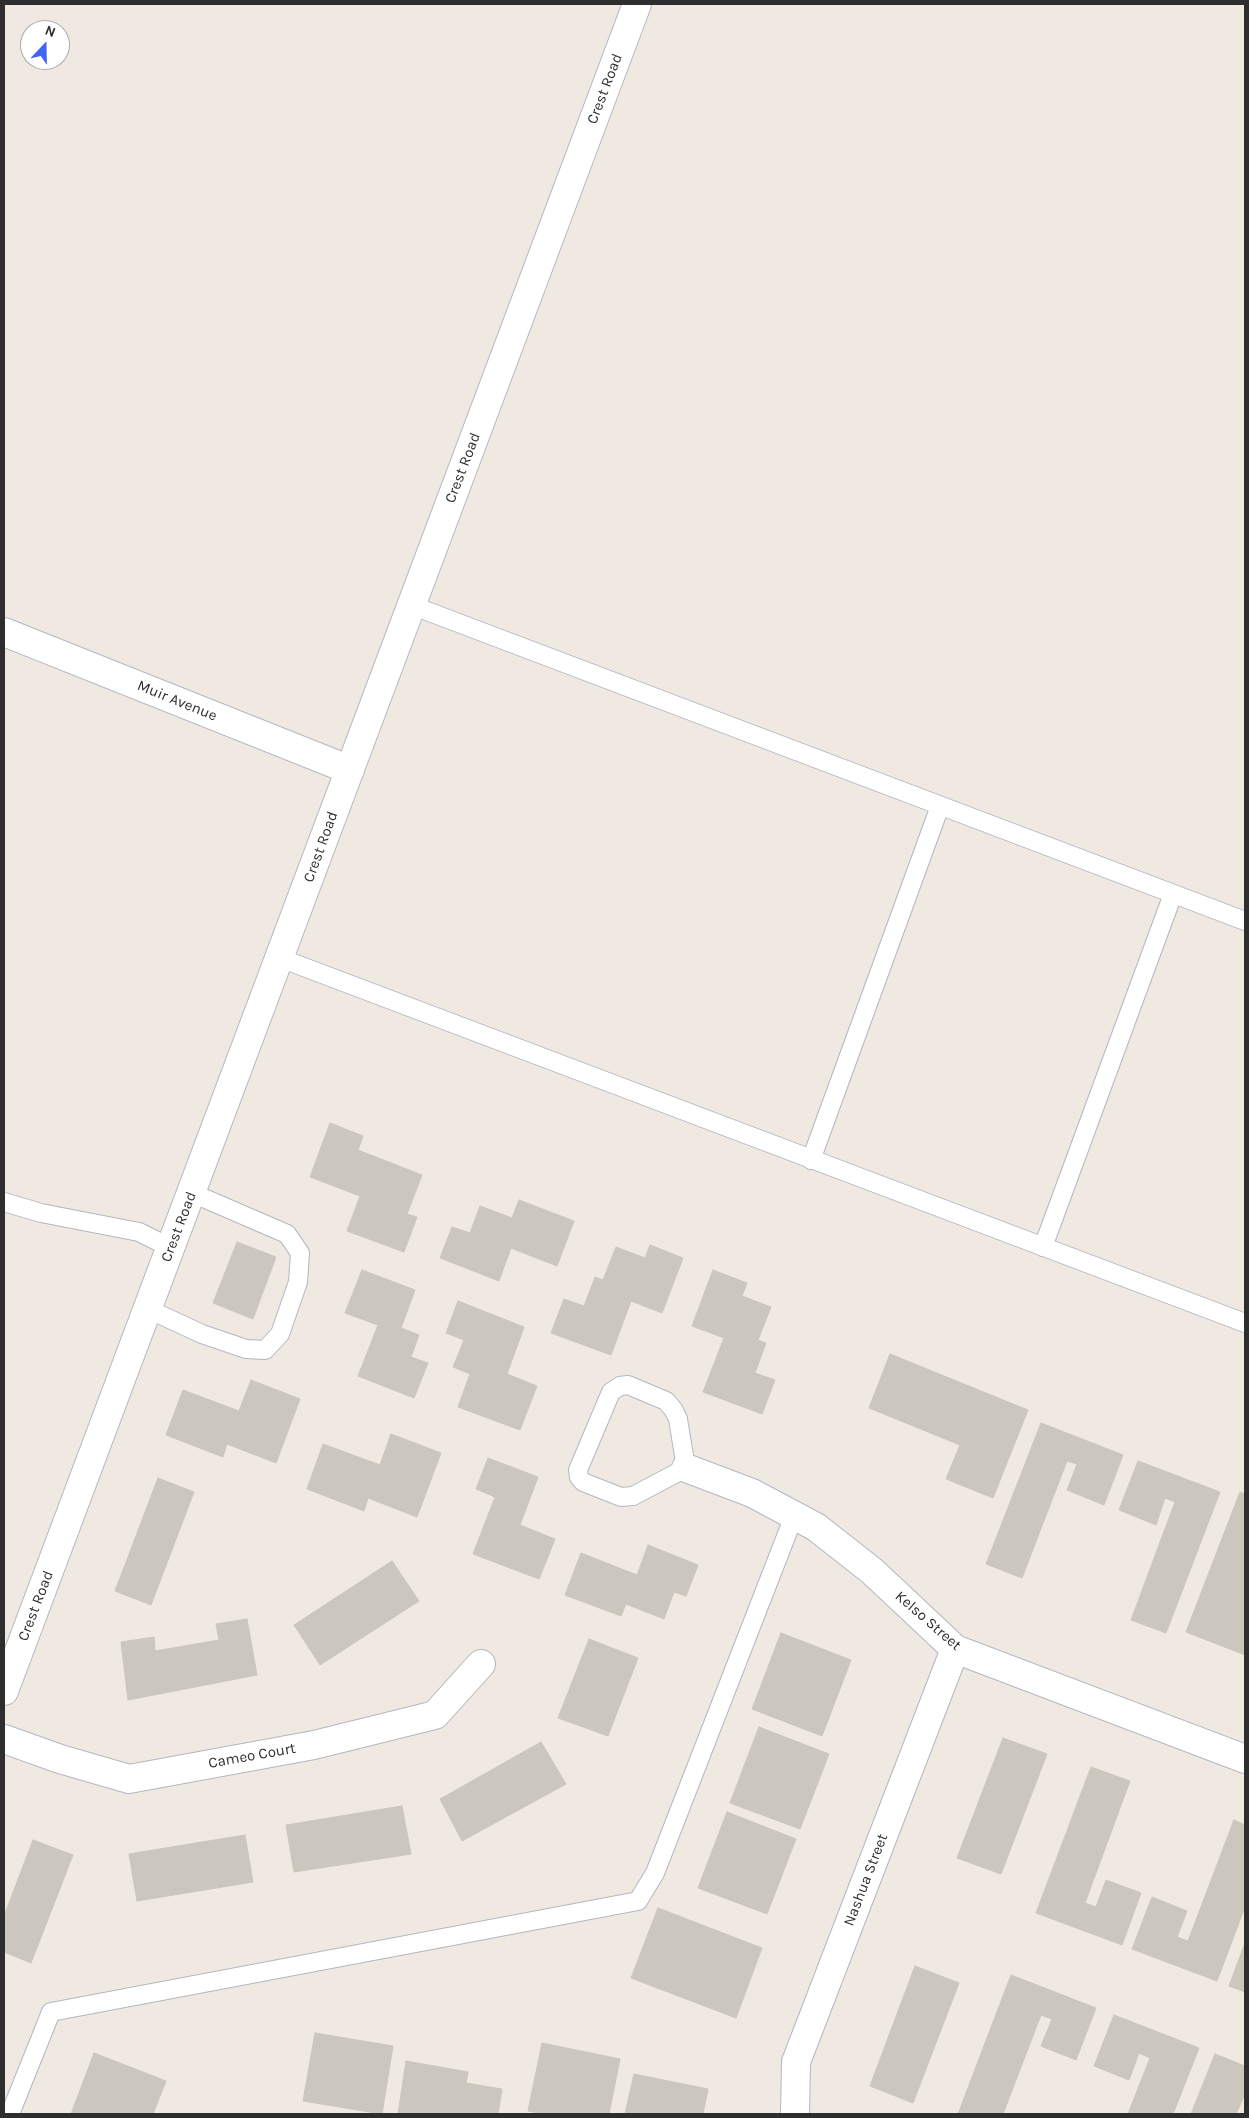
<!DOCTYPE html>
<html>
<head>
<meta charset="utf-8">
<style>
  body { margin:0 }
  #map { position:relative; width:1249px; height:2118px; overflow:hidden; background:#efe9e1; font-family:Karla,sans-serif }
  canvas { display:block }
  .frame { position:absolute; inset:0; border:5px solid #2e2e2e; pointer-events:none }
  .north { position:absolute; left:20px; top:20px; width:50px; height:50px; box-sizing:border-box; background:#fff; border:1px solid #ababab; border-radius:50%; rotate:21deg; font-size:14px; font-weight:700; line-height:20px; text-align:center; color:#2e2e2e }
  .north::after { content:''; display:block; margin:auto; width:18px; height:22px; background:#4264fb; clip-path:polygon(50% 0,100% 100%,50% 72%,0 100%) }
</style>
</head>
<body>
<div id="map">
<canvas width="1249" height="2118"></canvas>
<div class="frame"></div>
<div class="north">N</div>
</div>
<script>
const ctx = document.querySelector('canvas').getContext('2d');
ctx.lineJoin = 'round';
function fillPath(path, color) {
  ctx.fillStyle = color;
  ctx.fill(path, 'evenodd');
}
function shape(rows) {
  const path = new Path2D();
  for (const r of rows) {
    path.moveTo(r[0], r[1]);
    for (let i = 2; i < r.length; i += 2) path.lineTo(r[i], r[i + 1]);
  }
  return path;
}
function trace(path, color, width, dash) {
  ctx.strokeStyle = color;
  ctx.lineWidth = width;
  ctx.lineCap = dash ? 'butt' : 'round';
  ctx.setLineDash(dash || []);
  ctx.stroke(path);
}
function drawText(font, color, halo, rows, align = 'center') {
  ctx.font = font + ' Karla,sans-serif';
  ctx.lineWidth = 4.5;
  ctx.setLineDash([]);
  ctx.textBaseline = 'middle';
  ctx.strokeStyle = halo;
  ctx.fillStyle = color;
  for (const [text, x, y, turn = 0] of rows) {
    ctx.save();
    ctx.translate(x, y);
    ctx.rotate((+turn || 0) * Math.PI / 180);
    ctx.textAlign = isNaN(turn) ? turn : align;
    if (halo) ctx.strokeText(text, 0, 0);
    ctx.fillText(text, 0, 0);
    ctx.restore();
  }
}
const building = shape([
  [330,1123,363,1136,358,1150,422,1175,407,1214,417,1217,404,1252,347,1231,360,1196,310,1177,330,1123],
  [519,1200,574,1221,557,1266,511,1248,499,1281,440,1258,452,1227,470,1233,480,1206,512,1218,519,1200],
  [237,1242,276,1257,253,1319,213,1303,237,1242],
  [650,1245,683,1258,662,1313,631,1301,611,1355,551,1333,564,1299,584,1306,595,1277,603,1280,616,1247,645,1258,650,1245],
  [362,1270,415,1290,401,1328,419,1335,411,1357,428,1363,414,1398,358,1376,378,1325,345,1313,362,1270],
  [713,1270,747,1283,742,1296,771,1307,758,1340,766,1343,755,1373,775,1380,762,1414,703,1392,724,1338,692,1326,713,1270],
  [458,1301,524,1327,507,1374,537,1386,520,1430,458,1407,470,1374,453,1367,464,1340,446,1333,458,1301],
  [890,1354,1028,1410,993,1498,946,1479,960,1445,869,1408,890,1354],
  [251,1380,300,1399,276,1463,227,1444,223,1457,166,1435,183,1390,239,1411,251,1380],
  [1041,1423,1123,1455,1104,1505,1067,1490,1077,1464,1067,1461,1022,1578,986,1564,1041,1423],
  [391,1434,441,1453,417,1517,368,1498,364,1511,307,1489,323,1444,380,1465,391,1434],
  [488,1458,538,1477,520,1525,555,1539,539,1579,473,1554,495,1497,476,1489,488,1458],
  [1138,1461,1220,1492,1166,1633,1131,1620,1175,1502,1165,1498,1156,1525,1119,1510,1138,1461],
  [158,1478,194,1492,151,1605,115,1591,158,1478],
  [1240,1492,1245,1494,1245,1655,1186,1632,1240,1492],
  [648,1545,698,1565,686,1596,674,1592,664,1619,626,1604,621,1616,565,1595,581,1553,637,1575,648,1545],
  [392,1561,419,1601,320,1665,294,1625,392,1561],
  [247,1619,257,1675,128,1700,121,1642,154,1637,155,1651,219,1640,216,1624,247,1619],
  [781,1633,851,1660,822,1736,752,1709,781,1633],
  [589,1639,638,1658,608,1736,558,1718,589,1639],
  [759,1727,829,1754,800,1829,730,1803,759,1727],
  [1003,1738,1047,1754,1001,1874,957,1858,1003,1738],
  [541,1742,566,1784,462,1841,440,1799,541,1742],
  [1091,1767,1130,1781,1085,1903,1096,1907,1106,1880,1141,1893,1122,1945,1036,1913,1091,1767],
  [402,1806,411,1854,294,1872,286,1825,402,1806],
  [727,1812,796,1839,767,1914,698,1888,727,1812],
  [1234,1820,1245,1825,1245,1907,1217,1981,1132,1949,1152,1897,1187,1911,1177,1937,1188,1941,1234,1820],
  [245,1835,253,1882,137,1901,129,1854,245,1835],
  [33,1840,73,1855,31,1963,4,1952,4,1916,33,1840],
  [658,1908,762,1948,736,2018,631,1978,658,1908],
  [1245,1943,1245,1992,1229,1986,1245,1943],
  [915,1966,959,1983,913,2103,870,2086,915,1966],
  [1011,1975,1096,2008,1076,2060,1041,2046,1052,2019,1041,2015,1003,2114,958,2114,1011,1975],
  [1114,2015,1199,2048,1173,2114,1128,2114,1150,2058,1139,2053,1129,2080,1094,2066,1114,2015],
  [315,2033,393,2046,382,2114,303,2101,315,2033],
  [542,2043,620,2059,609,2114,545,2114,528,2111,542,2043],
  [94,2053,166,2081,153,2114,71,2114,94,2053],
  [1215,2054,1245,2066,1245,2094,1236,2114,1191,2114,1215,2054],
  [406,2061,468,2072,466,2083,502,2089,498,2114,398,2114,406,2061],
  [634,2074,708,2089,703,2114,625,2114,634,2074]
]);
const service = shape([
  [411,605,1245,921],
  [280,958,1245,1323],
  [811,1160,940,806],
  [4,1202,41,1213,139,1232,171,1248],
  [1043,1247,1173,894],
  [148,1309,202,1334,246,1349,265,1350,280,1334,298,1282,300,1253,287,1234,192,1193],
  [628,1385,666,1401,673,1409,678,1419,686,1468,633,1496,621,1497,583,1482,579,1477,578,1470,611,1392,620,1386,628,1385],
  [10,2114,51,2012,638,1901,655,1873,794,1516]
]);
const minor = shape([
  [4,632,350,770],
  [686,1468,752,1493,816,1527,872,1571,955,1649,1245,1759],
  [4,1691,637,4],
  [4,1739,60,1759,129,1779,314,1745,435,1715,481,1664],
  [795,2114,796,2062,955,1649]
]);
const streetNames = [
  ["Crest Road",605,89,-69],
  ["Crest Road",463,468,-69],
  ["Muir Avenue",177,701,22],
  ["Crest Road",321,847,-70],
  ["Crest Road",179,1227,-69],
  ["Crest Road",36,1606,-69],
  ["Kelso Street",928,1621,41],
  ["Cameo Court",252,1756,-10],
  ["Nashua Street",866,1880,-69]
];
fillPath(building, '#cbc7bf');
trace(building, '#cbc5ba', 1);
trace(service, '#b4b7c1', 20);
trace(minor, '#b4b7c1', 30);
trace(service, '#fff', 18);
trace(minor, '#fff', 28);
drawText('15px', '#2e2e2e', '#fff', streetNames);
</script>
</body>
</html>
